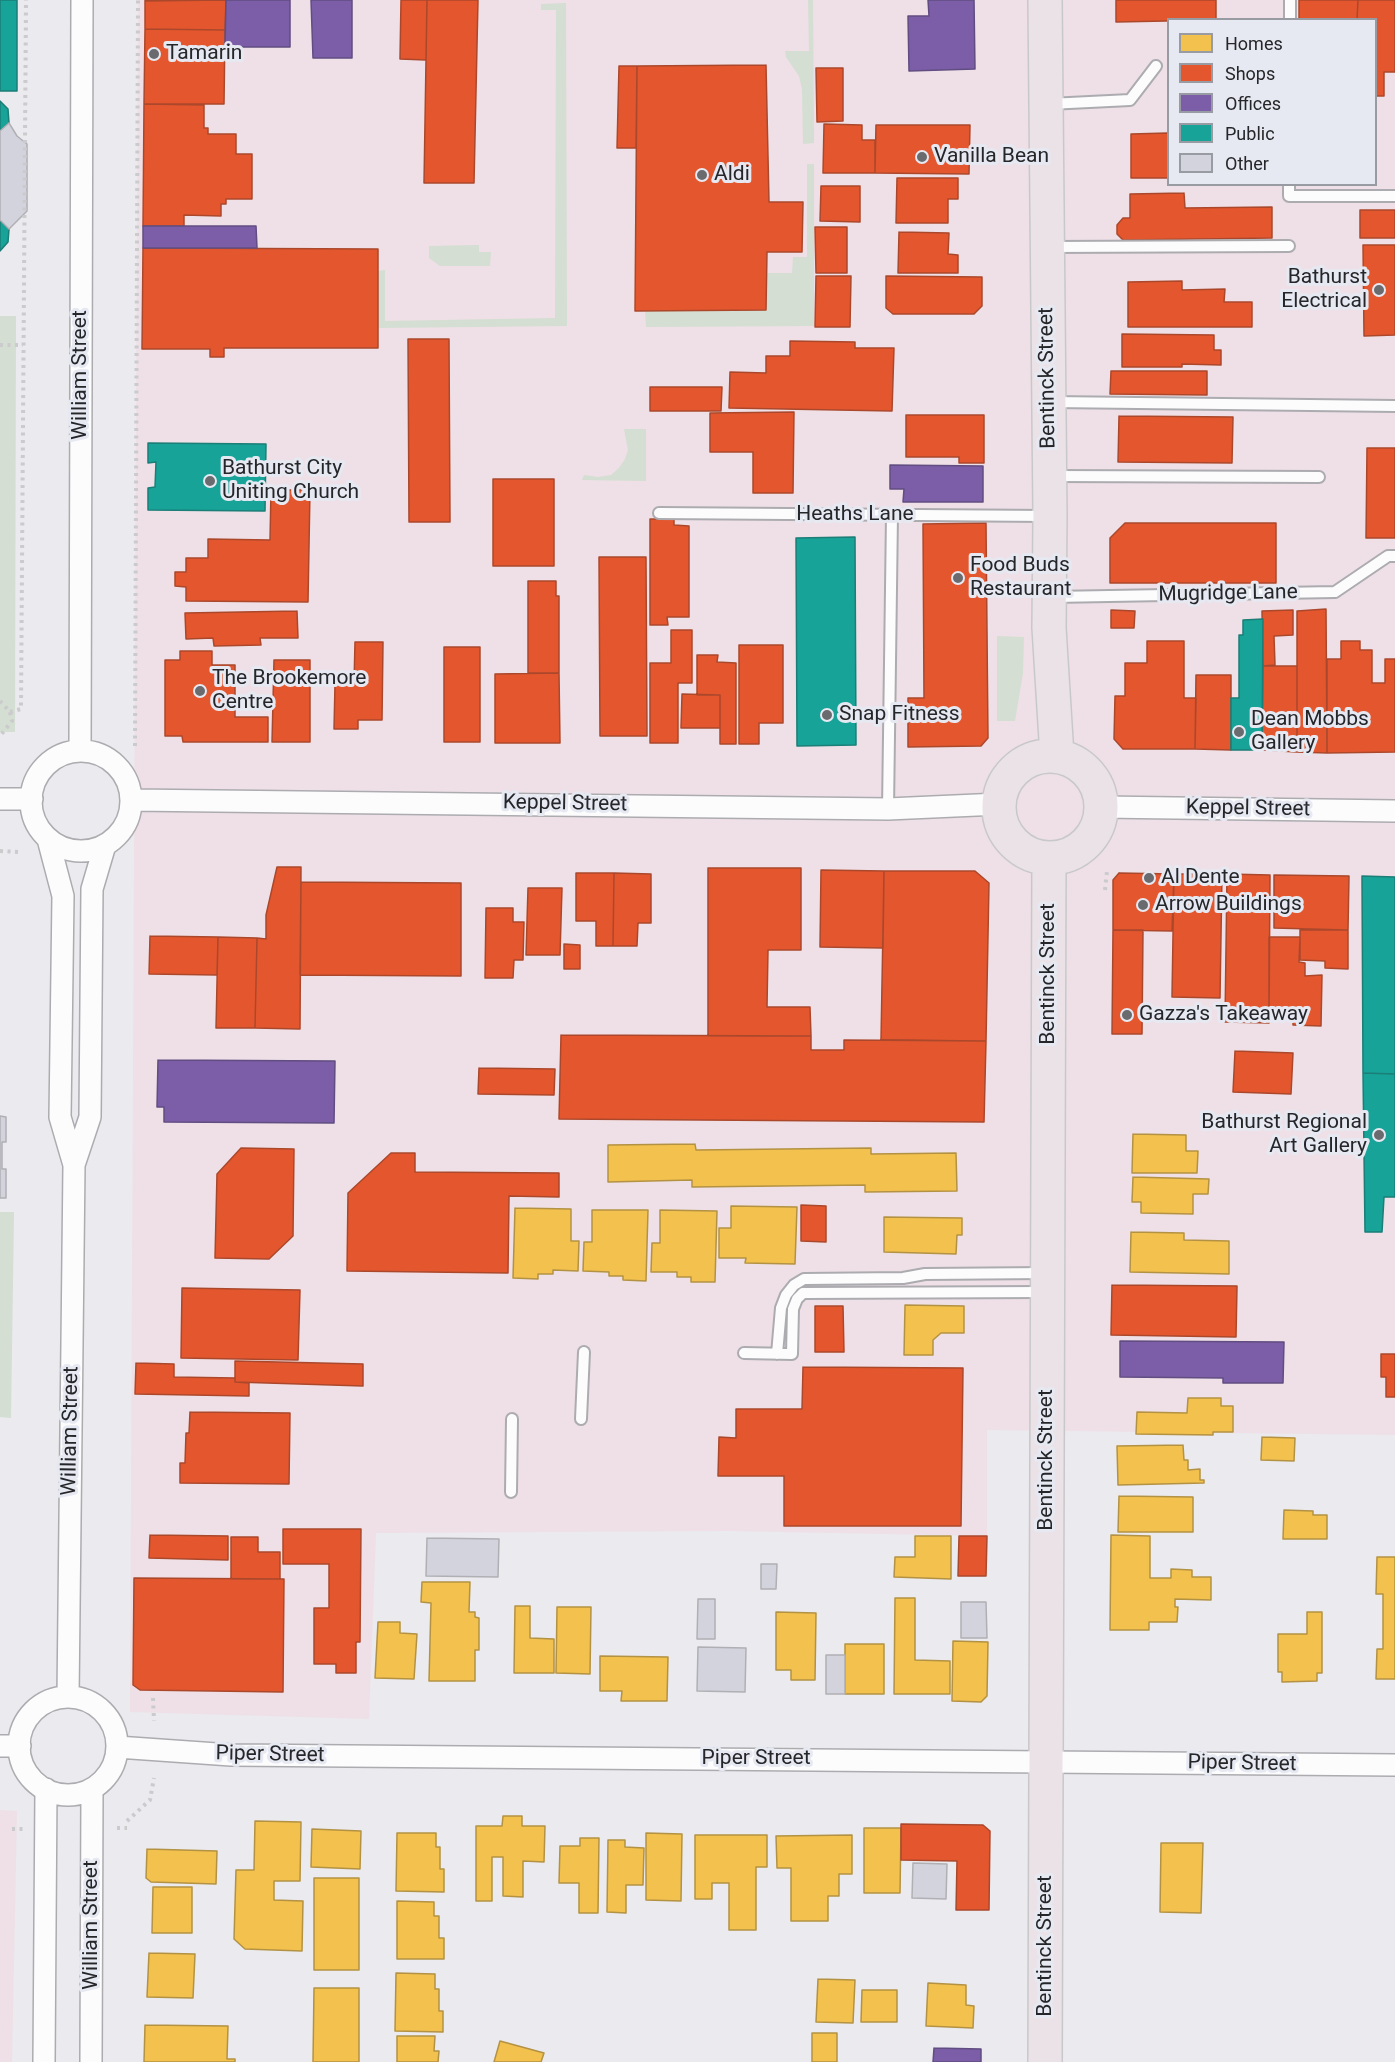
<!DOCTYPE html>
<html>
<head>
<meta charset="utf-8">
<style>
  body { margin:0 }
  #map { position:relative; width:1395px; height:2062px; overflow:hidden; background:#eaeaef; font-family:Roboto,sans-serif }
  canvas { display:block }
  .legend { position:absolute; left:1167px; top:18px; width:210px; height:168px; box-sizing:border-box; background:#e7e9f2; border:2px solid #999ba2; margin:0; padding:8px 10px; list-style:none; font-size:18px; color:#252629 }
  .legend li { display:flex; align-items:center; gap:12px; height:30px }
  .legend b { width:30px; border:2px solid #999ba2 }
</style>
</head>
<body>
<div id="map">
<canvas width="1395" height="2062"></canvas>
<ul class="legend">
<li><b style="height:16px;background:#f2c14e"></b>Homes</li>
<li><b style="height:16px;background:#e4572e"></b>Shops</li>
<li><b style="height:16px;background:#7b5ea7"></b>Offices</li>
<li><b style="height:16px;background:#17a398"></b>Public</li>
<li><b style="height:16px;background:#d2d3dd"></b>Other</li>
</ul>
</div>
<script>
const ctx = document.querySelector('canvas').getContext('2d');
ctx.lineJoin = 'round';
function fillPath(path, color) {
  ctx.fillStyle = color;
  ctx.fill(path, 'evenodd');
}
function shape(rows) {
  const path = new Path2D();
  for (const r of rows) {
    if (r.length === 3) {
      path.moveTo(r[0] + r[2], r[1]);
      path.arc(r[0], r[1], r[2], 0, 2 * Math.PI);
      continue;
    }
    path.moveTo(r[0], r[1]);
    for (let i = 2; i < r.length; i += 2) path.lineTo(r[i], r[i + 1]);
  }
  return path;
}
function trace(path, color, width, dash) {
  ctx.strokeStyle = color;
  ctx.lineWidth = width;
  ctx.lineCap = dash ? 'butt' : 'round';
  ctx.setLineDash(dash || []);
  ctx.stroke(path);
}
function drawText(font, color, halo, rows, align = 'center') {
  ctx.font = font + ' Roboto,sans-serif';
  ctx.lineWidth = 6;
  ctx.setLineDash([]);
  ctx.textBaseline = 'middle';
  ctx.strokeStyle = halo;
  ctx.fillStyle = color;
  for (const [text, x, y, turn = 0] of rows) {
    ctx.save();
    ctx.translate(x, y);
    ctx.rotate((+turn || 0) * Math.PI / 180);
    ctx.textAlign = isNaN(turn) ? turn : align;
    if (halo) ctx.strokeText(text, 0, 0);
    ctx.fillText(text, 0, 0);
    ctx.restore();
  }
}
const commercial = shape([
  [138,0,1395,0,1395,1435,987,1430,987,1536,729,1531,376,1533,369,1719,130,1712],
  [1168,20,1376,20,1376,184,1168,184],
  [0,1810,17,1811,12,2062,0,2062]
]);
const green = shape([
  [808,0,813,0,814,143,803,144,802,89,799,76,786,57,785,51,809,51],
  [566,3,567,326,378,328,378,271,385,270,385,321,555,318,556,10,541,10,541,4],
  [807,164,814,164,814,326,646,327,645,311,766,310,767,273,792,273,793,257,807,257],
  [479,245,479,252,491,252,490,266,440,266,429,258,429,246],
  [0,316,16,316,15,732,0,732],
  [624,429,646,429,646,481,582,480,584,475,598,477,611,475,619,468,625,459,628,450],
  [997,636,1024,637,1023,673,1015,721,997,721],
  [0,1212,14,1212,11,1418,0,1417]
]);
const homes = shape([
  [1133,1134,1186,1135,1186,1151,1198,1151,1197,1173,1132,1173,1133,1134],
  [695,1144,696,1150,871,1148,871,1154,956,1153,957,1191,865,1192,865,1185,692,1187,692,1180,608,1182,608,1145,695,1144],
  [1133,1177,1209,1179,1208,1194,1193,1194,1193,1214,1141,1213,1141,1202,1132,1202,1133,1177],
  [731,1206,797,1207,795,1264,745,1263,746,1258,719,1258,719,1228,731,1228,731,1206],
  [515,1208,571,1209,571,1241,579,1241,578,1271,553,1270,553,1274,538,1274,538,1279,513,1278,515,1208],
  [592,1210,648,1210,646,1281,623,1280,623,1276,609,1276,609,1272,583,1271,584,1242,592,1242,592,1210],
  [660,1210,717,1211,715,1282,691,1282,691,1277,677,1277,677,1272,651,1272,652,1243,660,1243,660,1210],
  [884,1217,962,1218,962,1235,957,1235,956,1254,884,1252,884,1217],
  [1131,1232,1184,1233,1184,1240,1229,1241,1229,1274,1130,1272,1131,1232],
  [905,1305,964,1306,964,1333,941,1333,933,1340,933,1355,904,1355,905,1305],
  [1188,1398,1221,1398,1221,1406,1233,1406,1233,1432,1213,1432,1213,1435,1136,1434,1137,1412,1187,1413,1188,1398],
  [1262,1437,1295,1438,1294,1461,1261,1460,1262,1437],
  [1183,1445,1184,1460,1188,1460,1188,1470,1200,1469,1200,1480,1204,1480,1204,1483,1118,1485,1117,1446,1183,1445],
  [1119,1496,1193,1497,1193,1532,1118,1532,1119,1496],
  [1284,1510,1313,1511,1313,1515,1327,1515,1327,1539,1283,1539,1284,1510],
  [1111,1535,1150,1536,1150,1578,1171,1578,1171,1569,1192,1570,1192,1577,1211,1577,1211,1600,1175,1599,1175,1607,1178,1607,1177,1622,1149,1622,1149,1630,1110,1630,1111,1535],
  [915,1536,951,1536,951,1579,894,1577,895,1557,915,1557,915,1536],
  [1377,1557,1395,1557,1395,1679,1376,1679,1377,1649,1383,1649,1383,1594,1376,1594,1377,1557],
  [422,1582,470,1582,469,1612,475,1612,475,1617,479,1618,479,1650,475,1650,475,1681,429,1681,431,1603,421,1602,422,1582],
  [895,1598,915,1598,915,1660,950,1661,950,1694,894,1694,895,1598],
  [515,1606,530,1606,530,1638,554,1639,554,1673,514,1673,515,1606],
  [557,1607,591,1607,590,1674,556,1673,557,1607],
  [776,1612,816,1613,815,1680,791,1680,791,1670,776,1670,776,1612],
  [1307,1612,1322,1612,1322,1673,1317,1673,1317,1681,1282,1682,1282,1672,1278,1672,1278,1634,1307,1634,1307,1612],
  [378,1622,400,1622,400,1633,417,1634,414,1679,375,1678,378,1622],
  [953,1641,988,1642,987,1696,981,1702,952,1701,953,1641],
  [845,1644,884,1644,884,1694,845,1694,845,1644],
  [600,1656,668,1657,667,1701,621,1701,622,1691,600,1691,600,1656],
  [503,1816,522,1816,522,1826,545,1826,544,1862,523,1861,523,1897,503,1896,503,1857,492,1857,492,1901,476,1901,476,1826,502,1826,503,1816],
  [255,1821,301,1822,300,1881,274,1881,274,1900,303,1901,302,1951,245,1949,234,1939,236,1870,254,1870,255,1821],
  [864,1828,901,1828,900,1893,864,1893,864,1828],
  [312,1829,361,1831,360,1869,311,1867,312,1829],
  [397,1833,436,1833,436,1847,440,1847,440,1869,444,1869,444,1892,396,1891,397,1833],
  [646,1833,682,1834,681,1901,646,1900,646,1833],
  [695,1835,767,1835,767,1867,756,1867,756,1930,729,1930,729,1883,712,1883,712,1899,695,1899,695,1835],
  [852,1835,852,1874,839,1874,839,1896,828,1896,828,1921,791,1921,791,1868,777,1868,776,1836,852,1835],
  [580,1838,599,1838,598,1913,579,1913,579,1883,559,1883,560,1846,580,1846,580,1838],
  [608,1840,625,1840,625,1847,644,1848,643,1885,626,1885,626,1913,607,1912,608,1840],
  [1161,1843,1203,1843,1201,1913,1160,1912,1161,1843],
  [147,1849,217,1851,216,1884,151,1882,146,1878,147,1849],
  [314,1878,359,1878,359,1970,314,1970,314,1878],
  [153,1887,192,1887,192,1933,152,1933,153,1887],
  [397,1901,434,1902,434,1916,439,1916,439,1938,444,1938,444,1959,397,1959,397,1901],
  [149,1953,195,1954,193,1998,147,1997,149,1953],
  [396,1973,435,1974,435,1989,439,1989,439,2011,443,2011,443,2032,395,2031,396,1973],
  [818,1979,855,1980,853,2023,816,2022,818,1979],
  [928,1983,966,1985,966,2005,974,2006,973,2028,926,2026,928,1983],
  [314,1988,359,1988,359,2062,313,2062,314,1988],
  [862,1990,897,1990,897,2022,861,2022,862,1990],
  [145,2025,228,2026,227,2059,235,2059,235,2062,144,2062,145,2025],
  [812,2033,837,2033,837,2062,812,2062,812,2033],
  [397,2036,435,2036,434,2051,439,2051,438,2062,397,2062,397,2036],
  [500,2041,544,2053,541,2062,494,2062,500,2041]
]);
const shops = shape([
  [145,0,226,0,145,1,145,0],
  [226,0,225,30,145,29,145,1,226,0],
  [401,0,427,0,426,60,400,59,401,0],
  [427,0,478,0,474,183,424,183,427,0],
  [1116,0,1216,0,1216,20,1116,22,1116,0],
  [1299,0,1358,0,1357,20,1299,20,1299,0],
  [1358,0,1395,0,1395,72,1384,72,1384,96,1376,96,1376,20,1357,20,1358,0],
  [145,29,225,30,224,104,144,104,145,29],
  [766,65,769,202,803,202,802,252,767,252,766,310,635,311,637,66,766,65],
  [619,66,637,66,636,148,617,148,619,66],
  [816,68,843,68,843,121,817,122,816,68],
  [144,104,204,105,204,128,208,128,208,134,236,134,236,154,252,154,252,199,226,199,226,204,221,204,221,216,184,215,184,226,143,226,144,104],
  [824,124,862,125,862,140,875,140,875,173,823,173,824,124],
  [876,125,970,125,969,174,875,173,876,125],
  [1168,133,1168,178,1131,178,1131,134,1168,133],
  [897,178,958,178,958,199,948,199,948,223,896,223,897,178],
  [821,186,860,186,860,222,820,221,821,186],
  [1184,193,1185,208,1272,207,1272,238,1123,240,1117,234,1117,225,1123,218,1130,218,1130,194,1184,193],
  [1360,210,1395,210,1395,238,1360,238,1360,210],
  [815,227,847,227,847,273,816,273,815,227],
  [899,232,949,233,948,254,958,255,958,273,898,273,899,232],
  [1363,245,1395,245,1395,335,1364,336,1363,245],
  [143,248,378,249,378,348,224,348,224,357,210,357,210,349,142,349,143,248],
  [816,276,851,276,850,327,815,327,816,276],
  [886,276,982,277,982,306,974,314,893,314,886,308,886,276],
  [1182,281,1182,290,1225,289,1224,302,1252,302,1252,327,1128,327,1128,282,1182,281],
  [1122,334,1214,335,1214,350,1221,350,1221,365,1182,364,1182,367,1122,367,1122,334],
  [408,339,449,339,450,522,409,522,408,339],
  [790,341,855,342,855,348,894,348,892,411,729,408,730,372,766,373,766,356,790,356,790,341],
  [1111,371,1207,371,1207,395,1110,394,1111,371],
  [650,387,722,387,721,411,650,411,650,387],
  [794,412,793,493,753,493,753,452,710,452,710,413,794,412],
  [906,415,984,415,984,463,959,463,959,457,906,457,906,415],
  [1119,416,1233,417,1232,463,1118,462,1119,416],
  [1367,448,1395,448,1395,538,1366,538,1367,448],
  [493,479,554,479,554,566,493,566,493,479],
  [271,490,310,490,308,602,186,601,186,587,175,586,175,572,186,572,186,558,208,558,208,539,270,540,271,490],
  [650,519,674,519,674,525,689,526,689,617,667,617,668,625,650,625,650,519],
  [986,523,988,738,981,746,908,747,908,698,924,698,923,524,986,523],
  [1125,523,1276,523,1276,583,1110,583,1110,538,1125,523],
  [599,557,646,557,647,736,600,736,599,557],
  [528,581,556,581,556,596,559,596,559,673,528,673,528,581],
  [1326,609,1327,753,1297,752,1297,611,1326,609],
  [1111,610,1135,611,1134,628,1111,628,1111,610],
  [1293,610,1293,635,1274,636,1275,665,1263,666,1262,611,1293,610],
  [297,611,298,638,260,638,261,645,214,646,213,638,186,639,185,613,297,611],
  [671,630,692,630,692,683,678,683,678,743,650,743,650,663,671,663,671,630],
  [1147,641,1184,641,1184,698,1196,698,1195,749,1123,749,1114,739,1115,696,1125,696,1125,663,1147,663,1147,641],
  [1341,641,1360,641,1360,650,1372,650,1372,683,1385,683,1385,659,1395,659,1395,752,1327,753,1327,659,1341,659,1341,641],
  [355,642,383,642,382,720,358,720,358,729,334,729,335,684,354,684,355,642],
  [739,645,783,645,783,723,759,723,759,744,739,744,739,645],
  [444,647,480,647,480,742,444,742,444,647],
  [180,651,212,651,212,665,235,665,235,717,268,717,268,742,183,742,182,736,165,736,165,660,180,660,180,651],
  [697,655,718,655,717,662,736,663,736,744,720,744,720,695,697,695,697,655],
  [274,660,310,660,310,742,272,742,274,660],
  [1263,666,1297,666,1297,752,1262,750,1263,666],
  [559,673,560,743,495,743,495,674,559,673],
  [1196,675,1231,675,1231,750,1195,749,1196,675],
  [682,694,720,695,720,728,681,728,682,694],
  [277,867,301,867,300,1029,255,1028,257,938,266,939,266,915,277,867],
  [708,868,801,868,801,950,768,950,767,1007,810,1007,811,1036,708,1036,708,868],
  [821,870,884,871,883,948,820,947,821,870],
  [884,871,975,871,989,883,986,1041,881,1040,884,871],
  [576,873,614,873,613,946,596,946,596,921,576,921,576,873],
  [614,873,651,874,651,923,638,923,637,946,613,946,614,873],
  [1119,873,1174,874,1172,931,1113,930,1113,880,1119,873],
  [1174,874,1222,874,1220,998,1172,997,1174,874],
  [1227,874,1270,875,1269,1023,1225,1022,1227,874],
  [1274,875,1349,876,1348,930,1274,928,1274,875],
  [301,882,461,883,461,976,300,975,301,882],
  [528,888,562,888,560,955,526,955,528,888],
  [486,908,513,908,513,922,524,922,523,960,514,960,513,978,485,978,486,908],
  [1113,930,1143,930,1142,1034,1112,1034,1113,930],
  [1300,930,1348,930,1348,969,1325,968,1325,961,1300,960,1300,930],
  [150,936,218,937,217,975,149,974,150,936],
  [218,937,257,938,255,1028,216,1028,218,937],
  [1269,937,1300,937,1299,962,1305,963,1305,976,1322,975,1321,1026,1293,1025,1293,1012,1285,1011,1284,1016,1269,1016,1269,937],
  [564,944,580,945,580,969,564,969,564,944],
  [561,1035,811,1036,811,1050,844,1050,844,1040,986,1041,984,1122,559,1119,561,1035],
  [1235,1051,1293,1053,1291,1094,1233,1092,1235,1051],
  [479,1068,555,1069,554,1095,478,1094,479,1068],
  [241,1148,294,1149,293,1236,269,1259,215,1258,217,1174,241,1148],
  [391,1153,415,1153,415,1172,559,1173,559,1197,509,1196,508,1273,347,1271,348,1193,391,1153],
  [801,1205,826,1206,826,1242,801,1241,801,1205],
  [1112,1285,1237,1286,1236,1337,1111,1335,1112,1285],
  [182,1288,300,1290,298,1360,181,1358,182,1288],
  [815,1306,843,1306,844,1352,815,1352,815,1306],
  [1381,1354,1395,1354,1395,1397,1386,1397,1386,1377,1381,1377,1381,1354],
  [235,1361,363,1364,363,1386,235,1382,235,1361],
  [136,1363,174,1364,174,1377,235,1378,235,1382,249,1383,249,1396,135,1394,136,1363],
  [803,1367,963,1368,961,1526,784,1526,784,1476,718,1476,719,1437,736,1438,736,1409,802,1409,803,1367],
  [190,1412,290,1413,289,1484,180,1483,180,1463,185,1463,186,1433,189,1433,190,1412],
  [283,1529,361,1529,360,1642,356,1642,356,1673,336,1673,336,1664,314,1664,314,1608,329,1608,329,1564,283,1564,283,1529],
  [150,1535,228,1536,228,1560,149,1558,150,1535],
  [959,1536,987,1536,986,1576,958,1576,959,1536],
  [231,1537,258,1537,258,1552,280,1552,280,1579,231,1579,231,1537],
  [134,1578,284,1579,283,1692,140,1690,133,1685,134,1578],
  [901,1824,983,1825,990,1831,989,1910,956,1910,957,1861,901,1860,901,1824]
]);
const offices = shape([
  [226,0,290,0,290,47,225,47,226,0],
  [311,0,352,0,352,58,313,58,311,0],
  [928,0,974,0,975,69,909,71,908,16,929,16,928,0],
  [143,226,256,226,257,248,143,248,143,226],
  [890,465,983,466,983,502,903,502,904,489,890,489,890,465],
  [158,1060,335,1061,334,1123,164,1122,164,1107,157,1107,158,1060],
  [1120,1341,1284,1342,1283,1383,1223,1383,1223,1378,1120,1377,1120,1341],
  [934,2048,981,2049,981,2062,933,2062,934,2048]
]);
const public = shape([
  [0,0,17,0,17,91,0,91,0,0],
  [0,101,8,109,9,123,0,131,0,101],
  [0,220,9,229,8,242,0,251,0,220],
  [148,443,266,444,265,511,148,510,148,488,155,487,156,462,148,463,148,443],
  [855,537,856,745,797,746,796,538,855,537],
  [1263,619,1262,750,1231,750,1231,698,1239,698,1239,635,1243,635,1243,620,1263,619],
  [1362,876,1395,877,1395,1074,1363,1073,1362,876],
  [1363,1073,1395,1074,1395,1197,1384,1197,1382,1232,1365,1232,1363,1073]
]);
const building = shape([
  [9,123,17,136,27,144,27,211,9,229,0,220,0,131,9,123],
  [0,1116,6,1117,6,1142,2,1142,2,1169,6,1169,6,1198,0,1198,0,1116],
  [427,1538,499,1539,498,1577,426,1576,427,1538],
  [761,1564,777,1564,776,1589,761,1589,761,1564],
  [698,1599,715,1599,715,1639,697,1639,698,1599],
  [961,1602,986,1602,987,1638,961,1638,961,1602],
  [698,1647,746,1648,745,1692,697,1691,698,1647],
  [826,1655,845,1655,845,1694,826,1694,826,1655],
  [913,1863,947,1864,946,1899,912,1898,913,1863]
]);
const path = shape([
  [0,345,23,345],
  [0,701,10,712,12,721,0,736],
  [10,712,21,709,26,0],
  [135,746,138,0],
  [0,851,20,852],
  [1105,890,1107,871],
  [153,1698,154,1721],
  [127,1821,150,1800,154,1778],
  [117,1828,127,1828],
  [12,1829,24,1829]
]);
const service = shape([
  [1290,20,1290,0],
  [1049,104,1130,100,1156,66],
  [1289,184,1289,196,1395,196],
  [1050,247,1289,246],
  [1052,402,1395,406],
  [1053,476,1319,477],
  [659,513,1047,516],
  [1053,597,1335,592,1388,556,1395,556],
  [888,809,892,515],
  [744,1353,792,1354,793,1309,797,1299,803,1293,1045,1292],
  [777,1354,781,1308,786,1295,794,1285,804,1279,903,1278,925,1274,1046,1273],
  [581,1419,584,1352],
  [511,1492,512,1419]
]);
const minor = shape([
  [80,750,82,0],
  [81,801,50],
  [0,799,32,799],
  [132,800,888,809,999,804],
  [1102,807,1395,811],
  [48,839,63,896,60,1117,74,1165,68,1697],
  [74,1165,90,1117,92,889,105,845],
  [68,1746,49],
  [0,1746,20,1746],
  [117,1747,231,1755,1395,1765],
  [44,2062,46,1789],
  [91,2062,92,1789]
]);
const primary = shape([
  [1045,0,1050,516,1049,628,1057,756],
  [1050,807,51],
  [1045,2062,1049,859]
]);
const markers = [
  [154,54,6,"#6a6b6e"],
  [922,157,6,"#6a6b6e"],
  [702,175,6,"#6a6b6e"],
  [1379,290,6,"#6a6b6e"],
  [210,481,6,"#6a6b6e"],
  [958,578,6,"#6a6b6e"],
  [200,691,6,"#6a6b6e"],
  [827,715,6,"#6a6b6e"],
  [1239,732,6,"#6a6b6e"],
  [1149,878,6,"#6a6b6e"],
  [1143,905,6,"#6a6b6e"],
  [1127,1015,6,"#6a6b6e"],
  [1379,1135,6,"#6a6b6e"]
];
const poiNames = [
  ["Tamarin",166,54],
  ["Vanilla Bean",934,157],
  ["Aldi",714,175],
  ["Bathurst",1367,278,"right"],
  ["Electrical",1367,302,"right"],
  ["Bathurst City",222,469],
  ["Uniting Church",222,493],
  ["Food Buds",970,566],
  ["Restaurant",970,590],
  ["The Brookemore",212,679],
  ["Centre",212,703],
  ["Snap Fitness",839,715],
  ["Dean Mobbs",1251,720],
  ["Gallery",1251,744],
  ["Al Dente",1161,878],
  ["Arrow Buildings",1155,905],
  ["Gazza's Takeaway",1139,1015],
  ["Bathurst Regional",1367,1123,"right"],
  ["Art Gallery",1367,1147,"right"]
];
const streetNames = [
  ["William Street",81,375,-90],
  ["Bentinck Street",1048,378,-91],
  ["Heaths Lane",855,515],
  ["Mugridge Lane",1228,594,-1],
  ["Keppel Street",565,804,1],
  ["Keppel Street",1248,809,1],
  ["Bentinck Street",1049,974,-90],
  ["William Street",71,1431,-89],
  ["Bentinck Street",1047,1460,-90],
  ["Piper Street",270,1755,1],
  ["Piper Street",756,1759],
  ["Piper Street",1242,1764,1],
  ["William Street",92,1925,-90],
  ["Bentinck Street",1046,1946,-90]
];
fillPath(commercial, '#eee0e6');
fillPath(green, '#d4ded2');
fillPath(homes, '#f2c14e');
trace(homes, '#b49243', 1.5);
fillPath(shops, '#e4572e');
trace(shops, '#ab482c', 1.5);
fillPath(offices, '#7b5ea7');
trace(offices, '#614d81', 1.5);
fillPath(public, '#17a398');
trace(public, '#1b7e77', 1.5);
fillPath(building, '#d2d3dd');
trace(building, '#b0b0b4', 1.5);
trace(service, '#acacb0', 14);
trace(minor, '#acacb0', 24);
trace(primary, '#c8c8ca', 36);
trace(path, '#cbcbce', 4, [3, 4.5]);
trace(service, '#fcfcfd', 10);
trace(minor, '#fcfcfd', 21);
trace(primary, '#eae2e6', 33);
for (const [x, y, r, color] of markers) {
  const dot = new Path2D();
  dot.arc(x, y, r, 0, 2 * Math.PI);
  ctx.fillStyle = color;
  ctx.fill(dot);
  trace(dot, '#e7e9f2', 2);
}
drawText('21px', '#252629', '#e7e9f2', poiNames, 'left');
drawText('21px', '#252629', '#e7e9f2', streetNames);
</script>
</body>
</html>
